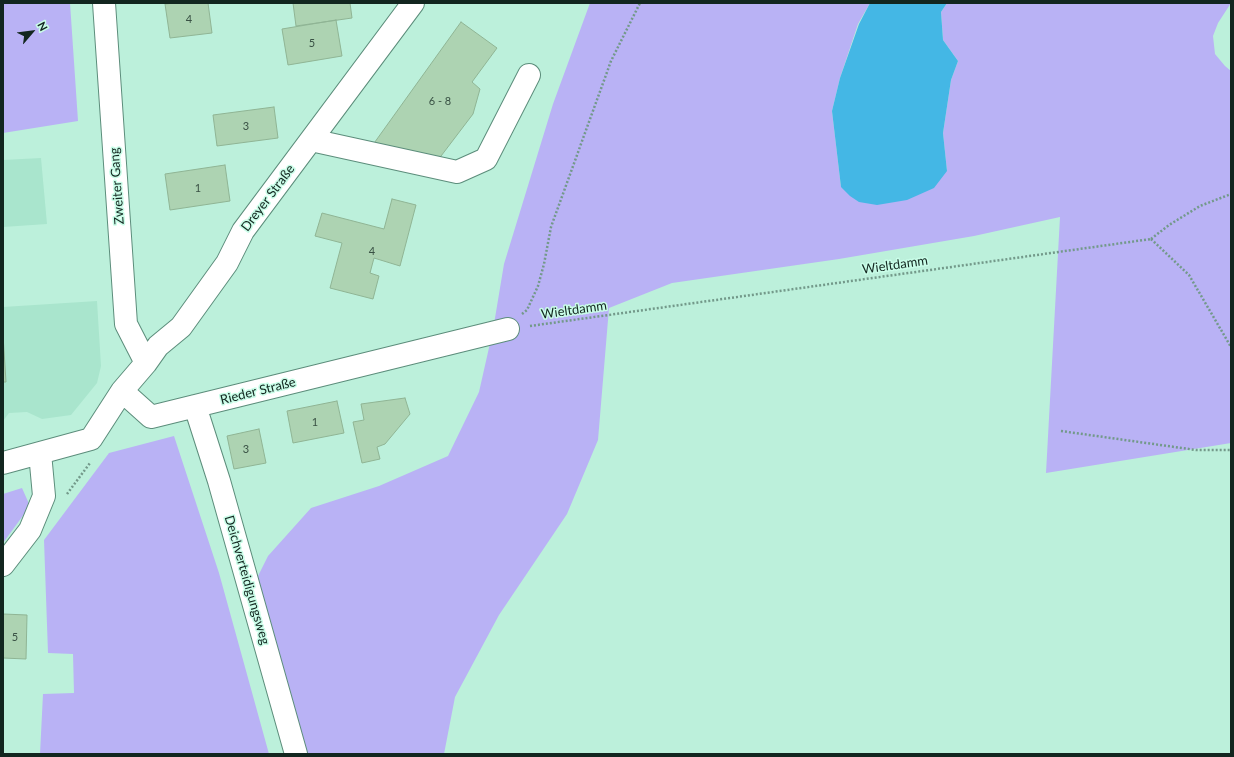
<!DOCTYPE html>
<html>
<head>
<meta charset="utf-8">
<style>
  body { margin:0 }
  #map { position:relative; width:1234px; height:757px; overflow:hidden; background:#bcf0db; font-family:Lato,sans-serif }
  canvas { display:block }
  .frame { position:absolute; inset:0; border:4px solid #12261f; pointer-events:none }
  .north { position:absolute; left:12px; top:12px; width:40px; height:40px; -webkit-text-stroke:3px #c9fde8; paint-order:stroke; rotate:62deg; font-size:11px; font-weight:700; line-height:16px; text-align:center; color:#12261f }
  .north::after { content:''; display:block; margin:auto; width:14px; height:18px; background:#12261f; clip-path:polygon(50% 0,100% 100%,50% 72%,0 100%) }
</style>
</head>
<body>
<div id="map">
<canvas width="1234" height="757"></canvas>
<div class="frame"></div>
<div class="north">N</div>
</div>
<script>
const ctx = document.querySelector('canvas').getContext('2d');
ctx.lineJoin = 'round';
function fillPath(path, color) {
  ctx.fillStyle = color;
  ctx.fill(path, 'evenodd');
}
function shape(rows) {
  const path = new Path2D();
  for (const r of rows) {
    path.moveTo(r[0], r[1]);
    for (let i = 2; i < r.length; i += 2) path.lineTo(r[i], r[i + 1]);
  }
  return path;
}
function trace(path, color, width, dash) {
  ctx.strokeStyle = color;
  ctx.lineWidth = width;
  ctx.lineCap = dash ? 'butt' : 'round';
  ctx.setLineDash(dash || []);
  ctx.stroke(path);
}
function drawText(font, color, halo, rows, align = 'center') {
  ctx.font = font + ' Lato,sans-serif';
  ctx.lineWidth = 3;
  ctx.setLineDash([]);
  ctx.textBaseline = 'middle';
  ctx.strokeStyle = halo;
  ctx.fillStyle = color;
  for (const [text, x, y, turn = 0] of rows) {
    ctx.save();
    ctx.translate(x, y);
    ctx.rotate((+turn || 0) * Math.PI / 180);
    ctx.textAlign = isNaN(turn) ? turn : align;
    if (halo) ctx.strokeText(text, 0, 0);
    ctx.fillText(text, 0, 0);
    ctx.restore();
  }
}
const built = shape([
  [41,158,47,224,3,227,3,160],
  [97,301,101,366,97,383,71,415,42,419,27,412,9,413,3,421,3,307]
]);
const green = shape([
  [3,3,70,3,78,121,3,133],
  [590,3,870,3,858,24,840,78,832,111,841,187,947,171,943,133,951,80,958,61,943,40,941,12,947,3,1231,3,1218,23,1213,36,1215,54,1225,66,1231,71,1231,443,1046,473,1060,217,974,236,839,259,672,283,609,308,598,440,567,514,499,615,455,697,444,754,307,754,257,578,268,556,311,508,379,486,448,456,479,392,493,330,504,264,553,104],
  [174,436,219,573,269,754,40,754,43,694,74,693,73,654,48,653,44,540,109,453],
  [22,488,30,506,3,543,3,494]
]);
const water = shape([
  [870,3,947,3,941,12,943,40,958,61,951,80,943,133,947,171,934,188,907,200,877,205,859,202,850,196,841,187,832,111,840,78,859,24]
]);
const building = shape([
  [175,3,208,3,212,33,170,38,165,4,175,3],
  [293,3,350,3,352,18,296,26,293,3],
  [336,20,342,56,288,65,282,29,336,20],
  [461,22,497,48,472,82,480,89,473,114,438,160,372,146,461,22],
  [274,107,278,138,217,146,213,115,274,107],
  [225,165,230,201,170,210,165,174,225,165],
  [392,199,416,205,400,266,374,258,370,273,379,276,373,299,330,288,342,243,315,236,322,213,384,229,392,199],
  [3,335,6,382,3,382,3,335],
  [405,398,410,414,385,444,377,447,380,459,362,463,353,422,364,420,361,404,405,398],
  [337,401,344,433,293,443,287,411,337,401],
  [259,429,266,463,234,469,227,436,259,429],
  [3,614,27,615,26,659,3,658,3,614]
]);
const path = shape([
  [1151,239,1189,275,1231,347],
  [1151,239,1169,225,1200,206,1231,194],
  [522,314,527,310,538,286,544,264,551,227,611,61,640,3],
  [530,326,1151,239],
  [1061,431,1196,450,1231,450],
  [67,494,90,463]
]);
const minor = shape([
  [104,3,126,324,146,363],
  [311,140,457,172,486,159,529,75],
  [122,391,151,417,508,329],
  [195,406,219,481,296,754],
  [3,463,91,439,122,391,146,363,158,346,181,327,227,263,243,231,413,3],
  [3,565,30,530,44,496,40,453]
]);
const numberNames = [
  ["4",189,19],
  ["5",312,43],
  ["6 - 8",440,101],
  ["3",246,126],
  ["1",198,188],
  ["4",372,251],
  ["1",315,422],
  ["3",246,449],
  ["5",15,637]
];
const streetNames = [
  ["Zweiter Gang",117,186,-94],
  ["Dreyer Straße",268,198,-53],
  ["Wieltdamm",895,265,-8],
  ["Wieltdamm",574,310,-8],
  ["Rieder Straße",258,391,-14],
  ["Deichverteidigungsweg",247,580,74]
];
fillPath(built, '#a9e5cd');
fillPath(green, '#b9b2f5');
fillPath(water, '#44b7e5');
fillPath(building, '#add3b2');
trace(building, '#8fb494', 1);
trace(minor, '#5c8d7b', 24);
trace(path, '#73998a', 2.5, [2, 2]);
trace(minor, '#fff', 22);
drawText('11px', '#395144', null, numberNames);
drawText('13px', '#12261f', '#c9fde8', streetNames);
</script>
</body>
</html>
